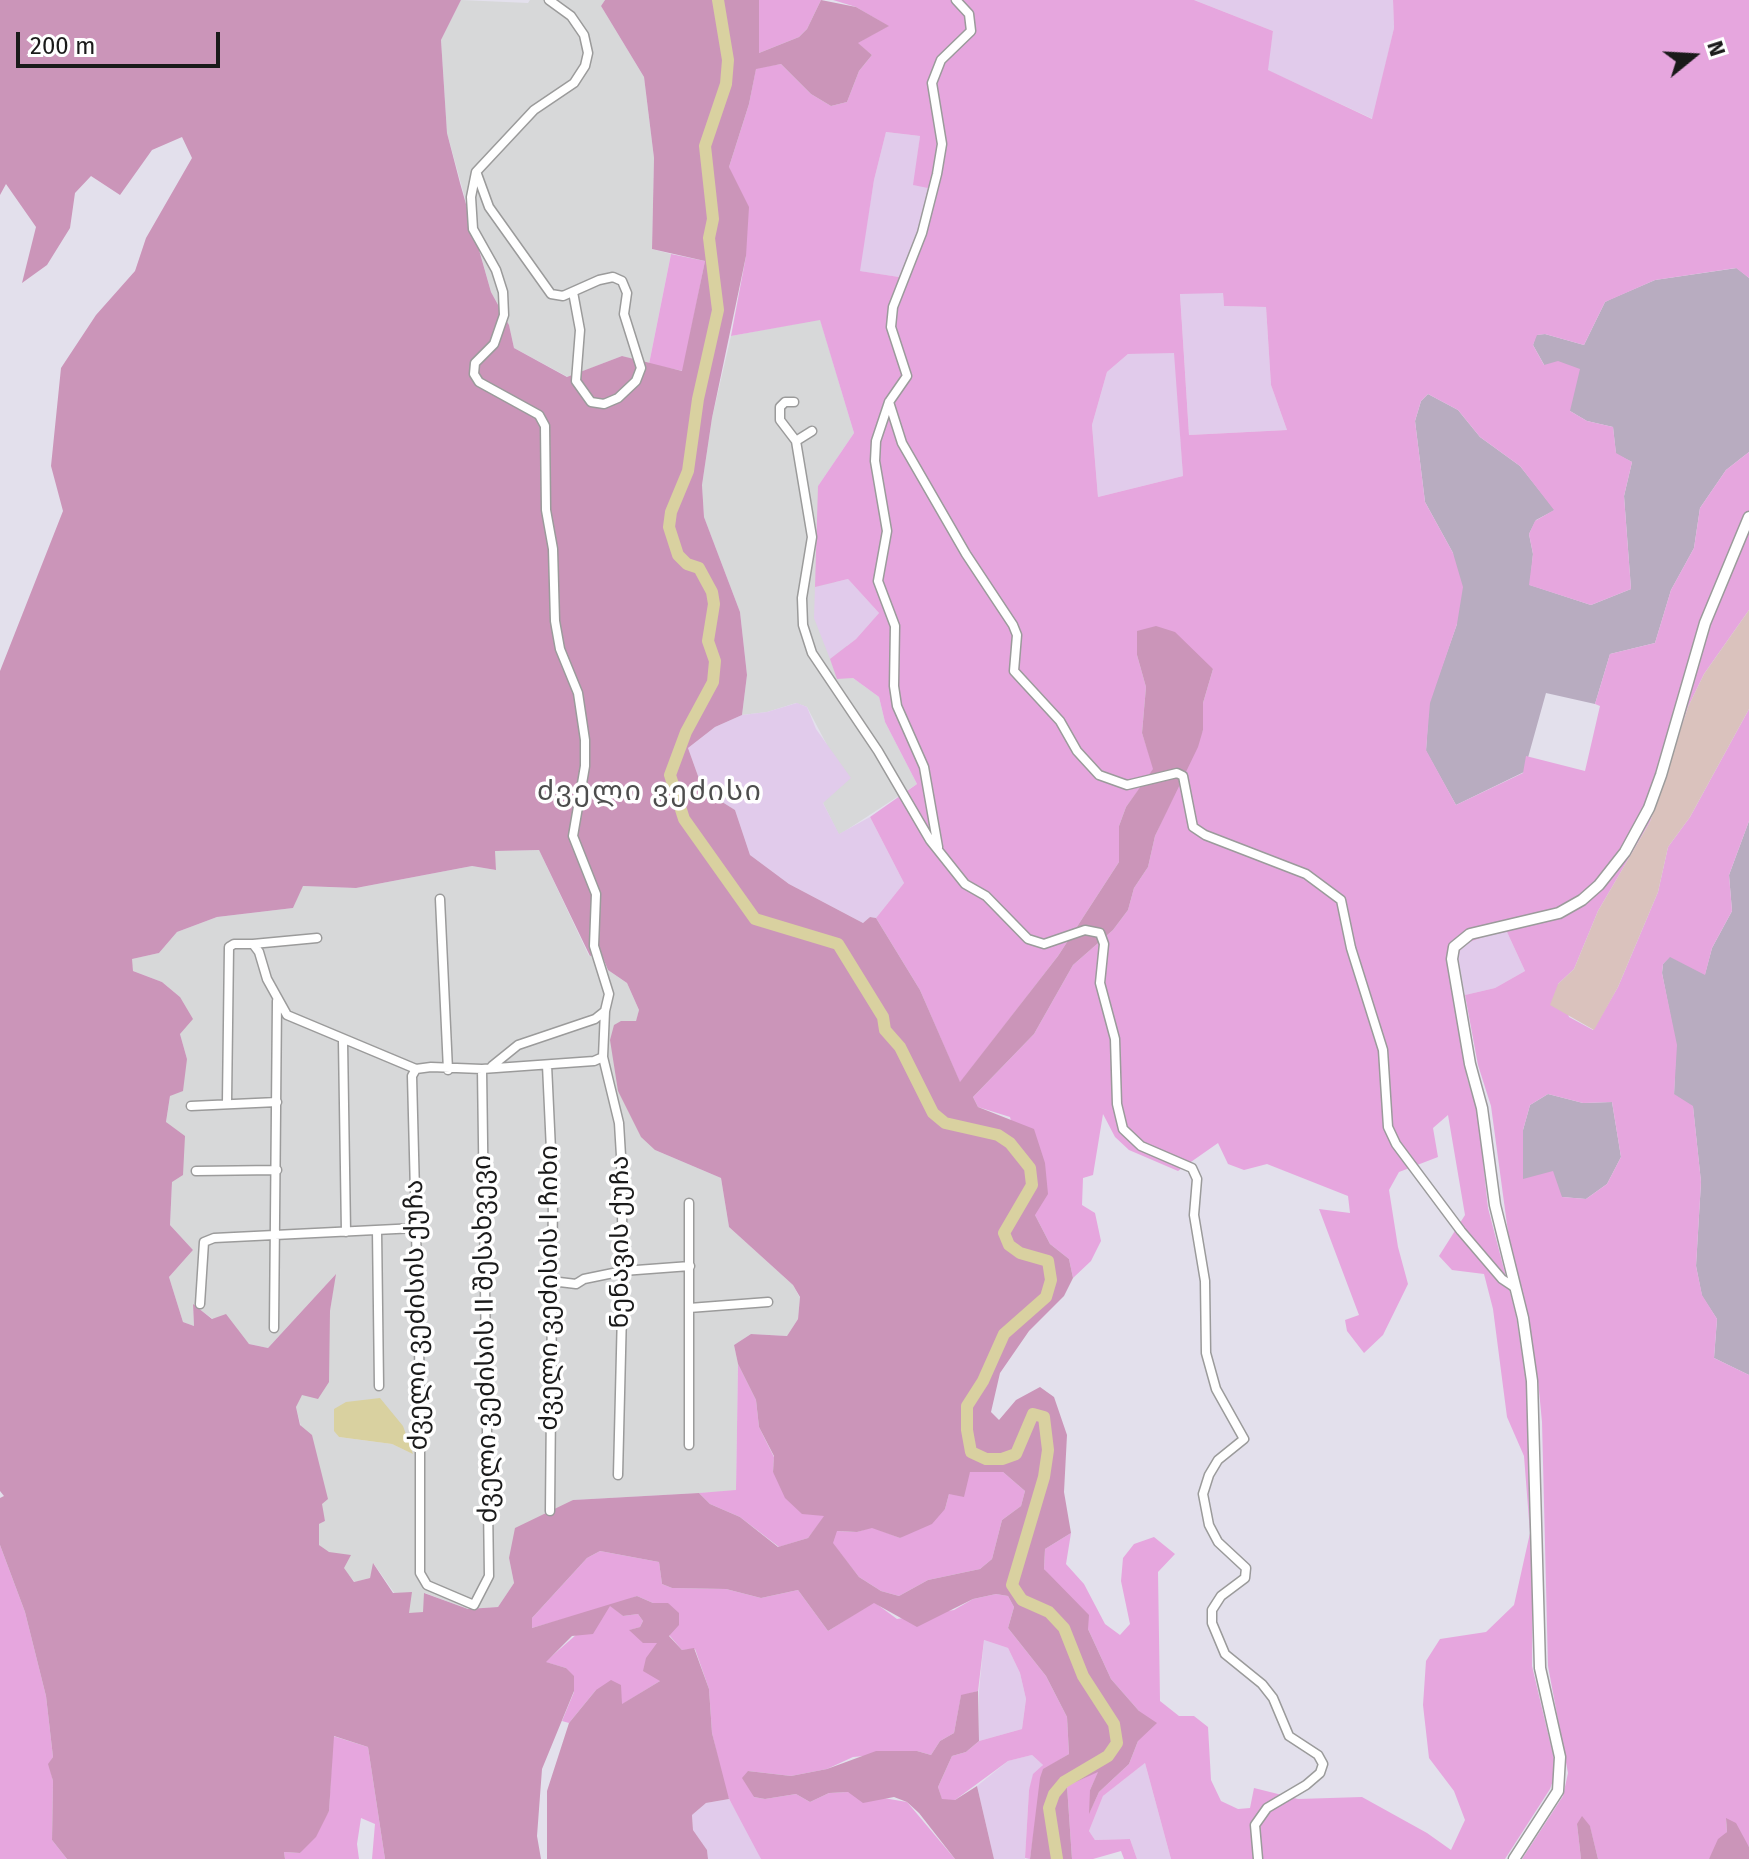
<!DOCTYPE html>
<html>
<head>
<meta charset="utf-8">
<style>
  body { margin:0 }
  #map { position:relative; width:1749px; height:1859px; overflow:hidden; background:#e3e0ec; font-family:"Fira Sans",sans-serif }
  canvas { display:block }
  .north { position:absolute; left:1653px; top:16px; width:80px; height:80px; -webkit-text-stroke:6px #fff; paint-order:stroke; rotate:72deg; font-size:22px; font-weight:700; line-height:32px; text-align:center; color:#1a1a1a }
  .north::after { content:''; display:block; margin:auto; width:28px; height:36px; background:#1a1a1a; clip-path:polygon(50% 0,100% 100%,50% 72%,0 100%) }
  .scale { position:absolute; left:16px; top:32px; width:204px; height:36px; box-sizing:border-box; border:4px solid #1a1a1a; border-top:0; padding-left:10px; font-size:24px; line-height:28px; white-space:nowrap; color:#1a1a1a; -webkit-text-stroke:6px #fff; paint-order:stroke }
</style>
</head>
<body>
<div id="map">
<canvas width="1749" height="1859"></canvas>
<div class="north">N</div>
<div class="scale">200 m</div>
</div>
<script>
const ctx = document.querySelector('canvas').getContext('2d');
ctx.lineJoin = 'round';
function fillPath(path, color) {
  ctx.fillStyle = color;
  ctx.fill(path, 'evenodd');
}
function shape(rows) {
  const path = new Path2D();
  for (const r of rows) {
    path.moveTo(r[0], r[1]);
    for (let i = 2; i < r.length; i += 2) path.lineTo(r[i], r[i + 1]);
  }
  return path;
}
function trace(path, color, width, dash) {
  ctx.strokeStyle = color;
  ctx.lineWidth = width;
  ctx.lineCap = dash ? 'butt' : 'round';
  ctx.setLineDash(dash || []);
  ctx.stroke(path);
}
function drawText(font, color, halo, rows, align = 'center') {
  ctx.font = font + ' "Fira Sans","Noto Sans Georgian",sans-serif';
  ctx.lineWidth = 7;
  ctx.setLineDash([]);
  ctx.textBaseline = 'middle';
  ctx.strokeStyle = halo;
  ctx.fillStyle = color;
  for (const [text, x, y, turn = 0] of rows) {
    ctx.save();
    ctx.translate(x, y);
    ctx.rotate((+turn || 0) * Math.PI / 180);
    ctx.textAlign = isNaN(turn) ? turn : align;
    if (halo) ctx.strokeText(text, 0, 0);
    ctx.fillText(text, 0, 0);
    ctx.restore();
  }
}
const residential = shape([
  [461,0,528,3,530,0,605,0,601,6,644,77,654,158,652,249,671,254,649,364,622,356,568,377,514,348,509,325,491,292,447,133,441,40],
  [820,319,854,433,818,486,853,678,879,697,885,722,917,784,839,835,823,803,827,745,807,707,796,703,767,712,742,715,747,675,740,612,704,517,702,485,712,418,731,336],
  [539,850,589,956,601,953,608,970,627,983,639,1010,636,1022,621,1021,655,1150,721,1178,729,1227,793,1285,800,1298,798,1319,787,1336,751,1334,734,1345,738,1364,736,1491,573,1500,509,1558,514,1583,498,1607,468,1609,425,1593,424,1612,409,1614,374,1564,370,1578,355,1582,319,1545,319,1524,325,1521,296,1407,330,1311,335,1275,268,1348,249,1344,193,1305,194,1326,183,1322,169,1277,193,1250,170,1225,172,1182,166,1123,170,1096,187,1059,180,1034,180,997,162,982,133,971,131,959,159,953,177,932,217,917,293,908,302,886,356,888,472,866,496,870,494,851],
  [336,1420,410,1441,412,1453,392,1444,339,1437,334,1430]
]);
const construction = shape([
  [1737,268,1749,278,1749,452,1726,470,1700,508,1694,548,1671,590,1655,643,1610,654,1595,704,1546,693,1524,772,1456,805,1426,751,1429,703,1457,624,1453,553,1425,502,1415,421,1421,401,1428,394,1458,410,1480,437,1520,466,1555,510,1536,520,1529,534,1533,554,1530,585,1591,605,1631,589,1624,496,1632,462,1616,454,1613,427,1587,421,1570,411,1533,345,1536,335,1545,334,1584,345,1605,302,1611,299,1655,280],
  [1749,821,1749,1375,1714,1358,1717,1319,1702,1296,1696,1266,1701,1182,1693,1107,1674,1095,1676,1045,1662,973,1663,964,1670,956,1705,974,1712,948,1732,911,1729,875],
  [1548,1094,1583,1103,1612,1102,1621,1157,1607,1184,1586,1199,1562,1197,1523,1179,1523,1130,1530,1105]
]);
const farmland = shape([
  [1194,0,1393,0,1394,28,1373,119,1267,70,1273,31],
  [886,132,920,136,914,185,928,187,917,232,899,277,859,271,874,180],
  [1180,293,1223,293,1224,306,1266,307,1271,385,1287,430,1189,435],
  [1175,352,1183,476,1098,497,1092,425,1107,372,1128,354],
  [848,579,879,613,856,639,830,659,814,618,815,587],
  [797,703,807,707,816,729,851,778,823,803,839,834,870,817,904,883,876,918,870,917,863,923,789,884,750,855,735,810,703,790,688,748,715,727,742,715,767,712],
  [1507,932,1525,971,1495,988,1465,995,1458,957,1462,945,1491,934],
  [984,1640,1008,1648,1020,1673,1026,1699,1022,1729,979,1741,979,1691],
  [1032,1755,1043,1765,1029,1790,1025,1859,994,1859,977,1786,1008,1761],
  [1145,1763,1171,1859,1137,1859,1130,1839,1095,1840,1089,1831,1103,1796],
  [729,1799,756,1844,761,1859,708,1859,707,1850,693,1830,692,1815,706,1803]
]);
const grass = shape([
  [759,0,821,0,807,29,799,37,759,53],
  [833,0,1194,0,1273,31,1268,70,1372,119,1394,28,1393,0,1749,0,1749,278,1736,268,1655,280,1605,302,1584,345,1545,334,1537,335,1533,345,1544,365,1558,361,1580,369,1570,411,1587,421,1613,427,1616,453,1632,462,1624,496,1631,589,1591,605,1529,585,1533,554,1529,534,1535,521,1554,510,1520,466,1480,437,1458,410,1428,394,1421,401,1415,421,1425,502,1453,553,1463,587,1457,624,1430,703,1426,750,1456,805,1523,773,1526,756,1585,771,1600,706,1595,704,1610,654,1655,643,1671,590,1694,548,1700,508,1726,470,1749,452,1749,610,1704,674,1688,707,1650,822,1598,911,1574,969,1558,984,1569,1017,1593,1030,1618,987,1658,892,1668,847,1690,817,1749,709,1749,821,1729,875,1732,911,1712,948,1705,975,1670,957,1663,964,1662,973,1677,1045,1674,1094,1693,1106,1701,1182,1696,1266,1702,1295,1717,1319,1714,1358,1749,1375,1749,1847,1726,1819,1727,1832,1709,1859,1598,1859,1590,1827,1577,1824,1581,1859,1522,1859,1563,1796,1568,1773,1548,1666,1542,1422,1538,1380,1524,1297,1511,1254,1491,1106,1478,1065,1465,995,1495,988,1525,971,1507,932,1491,934,1462,945,1458,957,1449,966,1467,1078,1478,1114,1488,1208,1516,1315,1526,1381,1533,1554,1532,1666,1554,1759,1555,1775,1550,1789,1505,1859,1171,1859,1145,1763,1103,1796,1089,1831,1095,1840,1130,1839,1137,1859,1124,1859,1121,1851,1093,1859,1072,1859,1067,1786,1099,1771,1090,1790,1090,1811,1099,1792,1129,1764,1138,1741,1139,1711,1111,1679,1088,1629,1044,1569,1045,1549,1071,1533,1066,1564,1084,1584,1105,1624,1120,1635,1130,1624,1121,1581,1123,1558,1134,1544,1154,1537,1175,1554,1158,1572,1160,1701,1179,1716,1194,1716,1208,1727,1211,1780,1221,1801,1238,1809,1250,1808,1254,1788,1298,1799,1362,1797,1427,1833,1451,1850,1465,1820,1454,1791,1429,1758,1423,1705,1426,1661,1440,1639,1486,1632,1514,1605,1530,1533,1524,1456,1507,1417,1493,1309,1484,1274,1452,1270,1439,1256,1465,1215,1448,1115,1433,1128,1438,1157,1399,1172,1389,1190,1398,1247,1408,1284,1383,1335,1364,1353,1347,1331,1345,1320,1359,1315,1319,1209,1350,1213,1348,1196,1267,1164,1244,1170,1228,1164,1218,1143,1178,1171,1129,1150,1115,1137,1103,1114,1093,1175,1083,1178,1082,1205,1095,1213,1101,1241,1091,1261,1073,1278,1069,1259,1050,1244,1035,1215,1010,1117,978,1107,973,1097,1034,1034,1073,965,1113,930,1128,910,1134,888,1148,867,1155,836,1203,730,1203,703,1213,669,1137,655,1146,687,1142,733,1154,769,1126,807,1119,826,1119,862,1058,956,960,1083,920,990,876,918,904,883,870,817,917,784,885,722,879,697,853,678,837,679,830,659,856,639,879,613,848,579,815,587,818,486,854,433,820,320,731,336,746,256,729,167,749,104,756,68,781,64,811,94,831,106,847,102,859,71,872,55,857,43,888,26,856,7],
  [886,132,920,136,913,185,928,188,917,232,899,277,860,271,874,180],
  [1223,293,1224,306,1266,307,1271,385,1287,430,1189,435,1180,294],
  [1174,353,1183,476,1098,497,1092,425,1107,372,1128,354],
  [1548,1094,1583,1103,1612,1102,1621,1157,1607,1184,1586,1199,1562,1197,1553,1171,1523,1179,1523,1130,1530,1105],
  [671,254,705,261,683,371,649,364],
  [738,1364,756,1400,759,1427,774,1457,773,1472,825,1516,808,1538,779,1547,740,1517,710,1504,699,1493,736,1490],
  [970,1472,1003,1472,1025,1491,1021,1506,1002,1520,992,1559,980,1569,928,1580,899,1596,881,1591,859,1577,832,1543,836,1531,857,1532,872,1527,900,1538,945,1509,949,1494],
  [0,1545,25,1612,46,1696,53,1757,49,1764,53,1781,52,1840,67,1859,0,1859],
  [600,1551,659,1562,662,1584,672,1588,726,1589,761,1598,798,1590,828,1631,874,1602,897,1619,954,1610,973,1599,996,1594,1008,1596,1014,1607,1008,1628,1046,1676,1067,1717,1069,1754,1043,1770,1030,1859,1025,1858,1029,1790,1033,1774,1043,1765,1032,1755,1008,1761,955,1800,942,1800,938,1787,952,1756,966,1752,979,1741,1022,1729,1026,1699,1020,1673,1008,1648,984,1640,978,1691,961,1696,954,1733,940,1741,931,1755,917,1751,853,1757,827,1769,791,1776,748,1771,754,1797,765,1799,796,1794,810,1802,829,1793,848,1792,907,1802,955,1859,761,1859,726,1793,712,1733,709,1689,695,1649,682,1650,669,1635,668,1603,653,1603,637,1596,611,1606,623,1616,638,1614,643,1621,640,1627,630,1630,657,1643,660,1681,621,1705,596,1690,569,1723,562,1721,574,1692,566,1668,545,1662,609,1606,532,1628,532,1618,587,1558],
  [333,1736,368,1747,385,1859,372,1859,375,1824,361,1818,357,1844,359,1859,285,1859,284,1852,300,1853,329,1811]
]);
const forest = shape([
  [0,0,461,0,441,40,447,133,460,183,491,292,509,325,514,348,567,377,622,356,682,371,705,261,652,249,654,158,644,77,601,6,605,0,759,0,759,53,799,37,807,29,821,0,856,7,889,26,858,43,872,55,859,71,847,102,831,106,811,94,781,64,756,69,749,104,729,167,749,207,746,256,712,418,702,485,704,517,740,612,747,675,742,715,715,727,688,748,703,790,735,810,750,855,789,884,863,923,870,917,876,918,920,990,960,1082,1058,956,1119,862,1119,826,1126,807,1153,769,1142,733,1146,687,1137,655,1137,631,1156,626,1175,632,1213,669,1203,703,1203,730,1198,747,1155,836,1148,867,1134,888,1128,910,1113,930,1073,965,1034,1034,973,1097,978,1107,1034,1129,1045,1163,1048,1194,1035,1215,1050,1244,1069,1259,1073,1278,1064,1296,1029,1331,1000,1373,991,1412,999,1420,1016,1400,1040,1387,1054,1397,1067,1435,1064,1492,1071,1533,1045,1549,1044,1569,1089,1615,1088,1629,1111,1679,1139,1711,1157,1723,1138,1741,1129,1764,1099,1792,1089,1814,1090,1790,1098,1772,1067,1786,1072,1859,1030,1859,1040,1778,1043,1769,1069,1754,1067,1717,1046,1676,1008,1628,1014,1607,1008,1596,996,1594,973,1599,917,1627,874,1603,828,1631,798,1590,761,1598,726,1589,672,1588,662,1584,659,1562,600,1551,587,1558,532,1618,532,1628,637,1596,653,1603,668,1603,679,1613,679,1625,669,1636,682,1650,694,1648,709,1689,712,1733,729,1799,706,1803,692,1815,693,1830,707,1850,708,1859,547,1859,547,1791,569,1723,596,1690,611,1680,621,1685,622,1704,660,1681,643,1671,646,1658,657,1643,643,1643,629,1630,640,1627,643,1621,638,1614,623,1616,610,1606,593,1634,572,1636,546,1662,566,1668,574,1676,574,1691,542,1769,537,1836,541,1859,385,1859,368,1747,334,1736,329,1811,316,1837,300,1853,284,1852,285,1859,67,1859,52,1840,53,1781,48,1764,53,1757,46,1696,25,1612,0,1545,0,1498,4,1496,0,1491,0,671,63,511,51,466,61,368,96,315,135,271,146,238,192,158,182,137,152,150,120,195,91,176,75,193,70,228,47,265,22,283,36,227,6,184,0,195],
  [539,850,590,956,601,953,608,970,627,983,639,1010,636,1021,621,1021,614,1025,610,1040,618,1091,641,1137,655,1150,721,1178,729,1227,793,1285,800,1297,798,1319,787,1336,751,1334,734,1345,738,1364,756,1400,759,1427,774,1456,773,1472,785,1498,802,1514,824,1516,808,1538,778,1547,740,1517,710,1504,699,1493,573,1500,515,1528,509,1558,514,1583,498,1607,468,1609,424,1593,423,1612,409,1613,412,1592,393,1593,373,1563,370,1578,354,1582,344,1568,351,1555,329,1552,319,1545,319,1524,325,1521,322,1504,328,1499,312,1435,300,1425,296,1407,302,1395,318,1399,329,1382,330,1311,336,1274,268,1348,249,1344,226,1314,212,1319,193,1304,194,1326,183,1322,169,1277,193,1250,170,1225,172,1182,183,1175,185,1136,166,1122,170,1096,183,1091,187,1059,180,1034,193,1019,180,997,162,982,133,971,132,959,159,953,177,932,217,917,293,908,303,886,356,888,472,866,496,870,495,851],
  [970,1472,1003,1472,1025,1491,1021,1506,1002,1520,992,1559,980,1569,928,1580,899,1596,881,1591,859,1577,833,1543,837,1531,857,1532,872,1528,900,1538,932,1524,945,1509,949,1494,964,1497],
  [978,1691,979,1741,966,1752,952,1756,938,1787,942,1799,955,1800,977,1786,994,1859,955,1859,919,1813,907,1802,894,1797,863,1803,848,1792,829,1793,810,1802,796,1794,765,1799,754,1797,742,1778,748,1771,791,1776,827,1769,876,1751,917,1751,931,1755,940,1741,954,1733,961,1695],
  [1582,1816,1590,1826,1598,1859,1581,1859,1577,1824],
  [1726,1818,1736,1823,1749,1847,1749,1859,1709,1859,1718,1839,1727,1832]
]);
const wetland = shape([
  [1749,610,1749,709,1690,817,1668,847,1658,892,1618,987,1594,1030,1550,1005,1558,984,1574,969,1598,911,1650,822,1688,707,1704,674]
]);
const water = shape([
  [380,1398,403,1426,413,1454,392,1444,339,1437,334,1431,334,1409,346,1402]
]);
const river = shape([
  [718,0,728,60,726,84,705,146,713,219,709,238,718,310,698,399,688,471,671,512,669,527,678,555,687,564,699,568,712,592,714,604,708,641,715,661,713,682,686,732,670,775,684,819,755,919,838,944,883,1017,885,1030,900,1047,933,1113,945,1123,998,1135,1010,1143,1030,1168,1032,1185,1004,1233,1009,1245,1020,1253,1048,1261,1051,1280,1046,1297,1004,1334,983,1381,967,1406,967,1430,971,1452,986,1459,1002,1459,1016,1454,1033,1414,1044,1417,1048,1450,1044,1477,1012,1585,1022,1600,1049,1612,1064,1628,1083,1676,1114,1724,1117,1743,1108,1756,1064,1782,1054,1794,1049,1808,1057,1859]
]);
const minor = shape([
  [477,174,489,207,551,294,563,296,599,280,613,277,622,281,627,293,624,314,641,368,636,381,618,398,604,404,591,402,576,381,580,330,573,292],
  [794,402,785,402,780,407,780,420,796,441],
  [889,402,902,443,966,554,1013,625,1017,635,1014,671,1060,721,1077,751,1099,775,1127,785,1177,773,1183,776,1193,827,1205,835,1306,874,1341,900,1351,948,1383,1050,1388,1127,1396,1144,1461,1231,1502,1279,1514,1287],
  [812,431,796,441,812,537,802,598,803,625,812,653,878,751,930,840,965,884,986,896,1028,939,1044,944,1085,930,1100,933,1104,944,1100,983,1115,1039,1117,1104,1123,1129,1141,1146,1192,1168,1197,1179,1194,1215,1205,1281,1206,1353,1216,1389,1244,1439,1218,1460,1209,1475,1203,1494,1209,1525,1218,1542,1246,1568,1245,1578,1221,1596,1212,1610,1212,1623,1225,1654,1262,1684,1273,1698,1289,1736,1318,1755,1323,1764,1320,1773,1306,1785,1267,1808,1255,1825,1258,1859],
  [938,847,924,767,897,706,894,686,895,626,878,581,887,531,875,461,876,441,889,402,907,376,891,327,893,307,922,233,937,174,942,144,932,83,941,60,971,31,969,14,956,0],
  [440,899,448,1070],
  [253,944,317,938],
  [605,1011,603,1057,619,1123,621,1156,623,1271,618,1475],
  [343,1041,346,1232],
  [547,1065,553,1193,550,1511],
  [492,1066,518,1045,595,1019,605,1011,609,994,594,946,596,894,573,836,585,766,585,740,578,693,560,649,555,621,553,549,546,510,545,426,539,415,479,382,474,374,475,363,494,344,504,315,503,292,496,270,473,229,471,197,476,172,534,110,574,83,585,66,588,53,584,35,571,16,549,0],
  [482,1069,489,1576,474,1605,427,1585,420,1573,420,1388,412,1076,416,1069,431,1067,482,1069,594,1061,603,1057],
  [227,1102,229,947,234,944,253,944,259,952,267,979,287,1015,416,1069],
  [191,1106,277,1102],
  [196,1171,277,1170],
  [689,1203,689,1445],
  [377,1230,379,1386],
  [551,1281,576,1284,584,1279,623,1271,690,1266],
  [200,1304,204,1242,214,1238,416,1228],
  [689,1308,768,1302],
  [274,1328,277,1001]
]);
const tertiary = shape([
  [1514,1859,1558,1791,1560,1757,1540,1668,1532,1381,1523,1318,1495,1205,1482,1108,1470,1064,1452,959,1454,947,1470,934,1559,913,1582,900,1599,885,1625,852,1649,808,1661,775,1705,623,1749,517]
]);
const streetNames = [
  ["ნენავის ქუჩა",621,1242,-90],
  ["ძველი ვეძისის I ჩიხი",550,1288,-90],
  ["ძველი ვეძისის ქუჩა",417,1315,-91],
  ["ძველი ვეძისის II შესახვევი",486,1339,-91]
];
const neighbourhoodNames = [
  ["ძველი ვეძისი",650,792]
];
fillPath(residential, '#d7d8d9');
fillPath(construction, '#b8acc0');
fillPath(farmland, '#e1cbeb');
fillPath(grass, '#e6a6de');
fillPath(forest, '#cb95b9');
fillPath(wetland, '#dac2bd');
fillPath(water, '#d9d1a0');
trace(river, '#d9d1a0', 12);
trace(minor, '#9b9b9b', 11);
trace(tertiary, '#9b9b9b', 13);
trace(minor, '#fff', 8);
trace(tertiary, '#fff', 10);
drawText('26px', '#1a1a1a', '#fff', streetNames);
ctx.letterSpacing = '2px';
drawText('28px', '#4d4d4d', '#fff', neighbourhoodNames);
ctx.letterSpacing = '0px';
</script>
</body>
</html>
